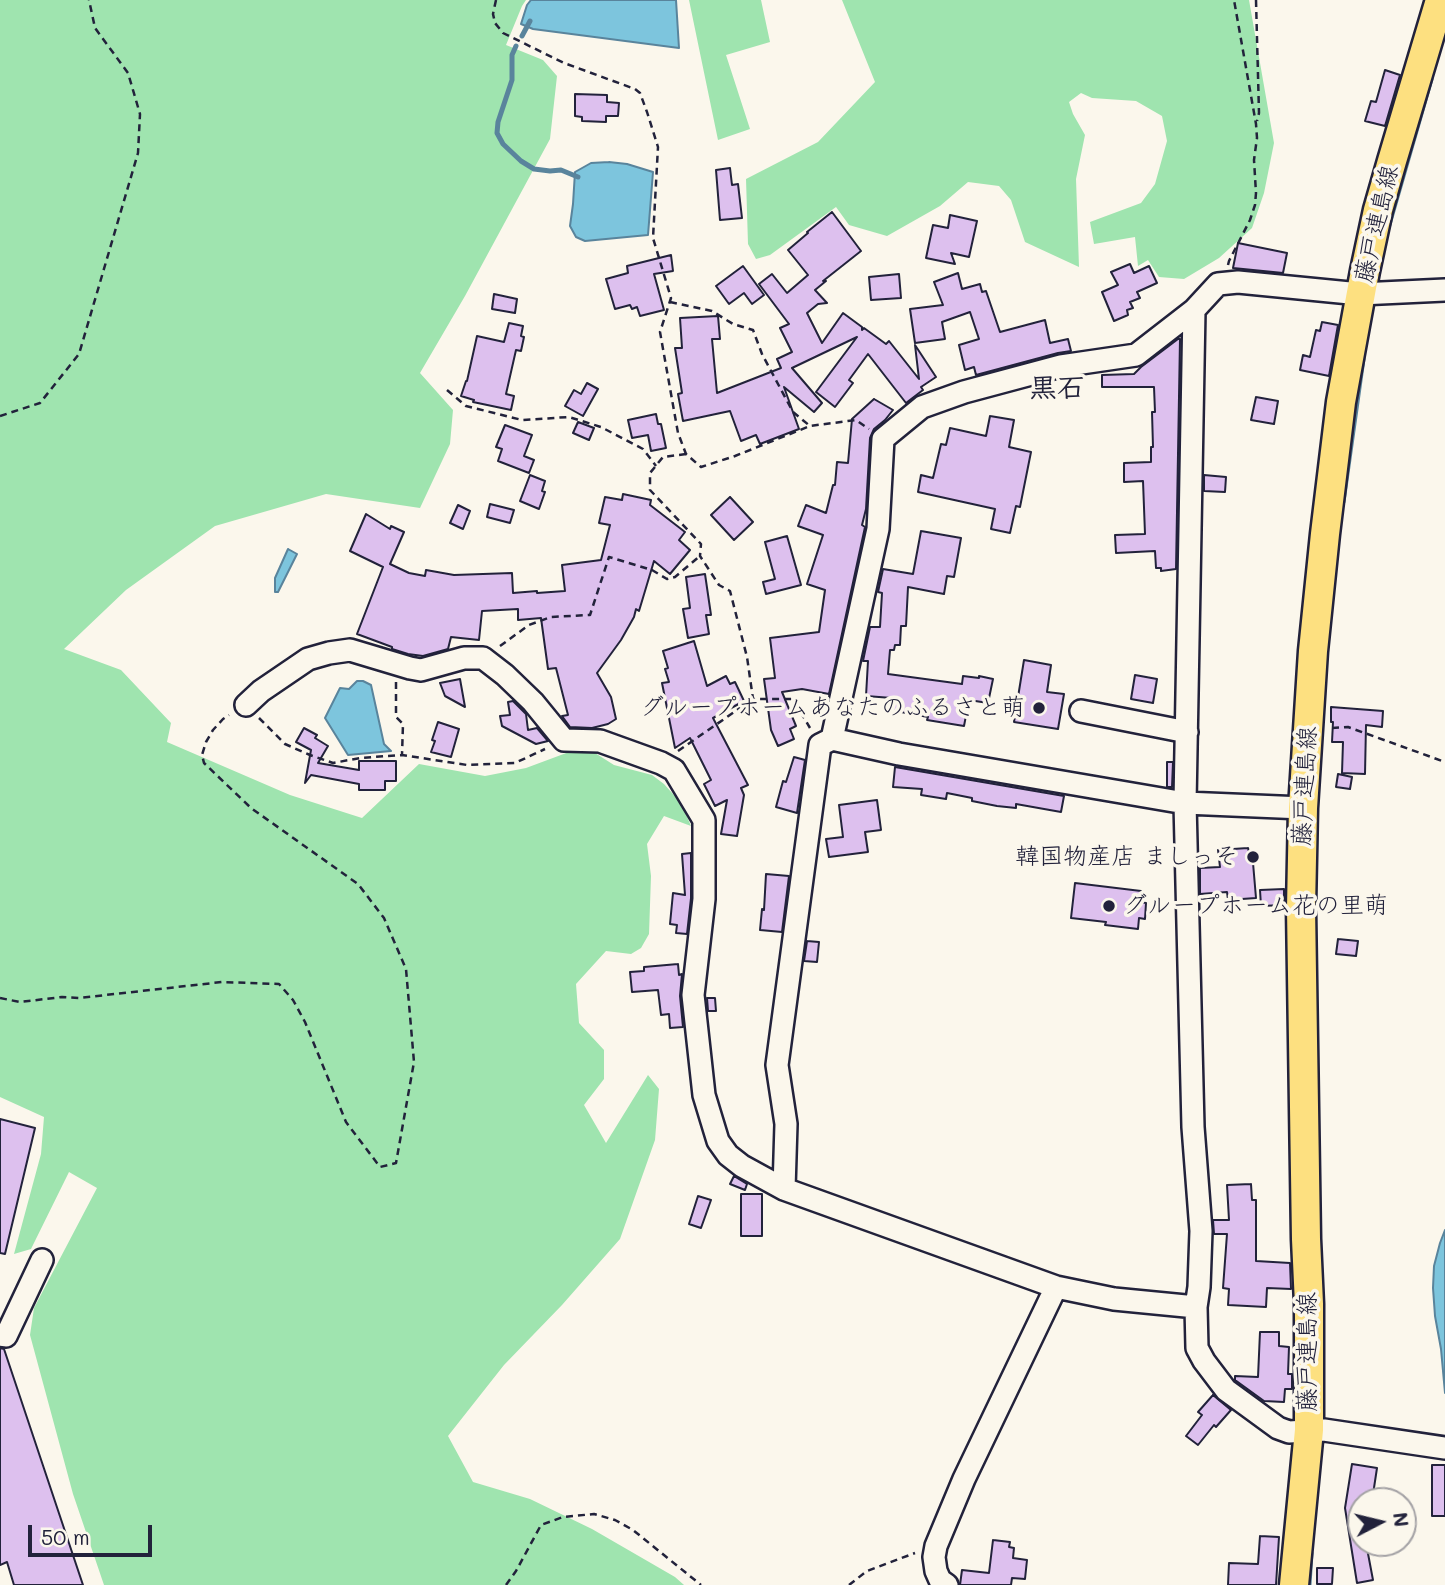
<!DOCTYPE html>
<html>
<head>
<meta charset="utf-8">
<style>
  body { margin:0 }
  #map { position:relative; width:1445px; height:1585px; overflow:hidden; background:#fbf7ec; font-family:Mali,sans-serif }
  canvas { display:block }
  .north { position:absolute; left:1347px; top:1487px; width:70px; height:70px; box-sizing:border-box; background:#fbf7ec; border:2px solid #a4a2a5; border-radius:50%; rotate:83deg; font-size:19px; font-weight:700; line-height:28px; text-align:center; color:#22223b }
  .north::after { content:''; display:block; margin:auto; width:24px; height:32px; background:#22223b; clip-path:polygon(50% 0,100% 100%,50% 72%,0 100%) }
  .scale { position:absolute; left:28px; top:1525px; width:124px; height:32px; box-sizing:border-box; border:4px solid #22223b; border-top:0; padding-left:9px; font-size:21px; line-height:24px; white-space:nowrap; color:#22223b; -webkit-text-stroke:5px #fbf7ec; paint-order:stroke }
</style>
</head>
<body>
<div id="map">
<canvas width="1445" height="1585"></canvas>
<div class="north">N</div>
<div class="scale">50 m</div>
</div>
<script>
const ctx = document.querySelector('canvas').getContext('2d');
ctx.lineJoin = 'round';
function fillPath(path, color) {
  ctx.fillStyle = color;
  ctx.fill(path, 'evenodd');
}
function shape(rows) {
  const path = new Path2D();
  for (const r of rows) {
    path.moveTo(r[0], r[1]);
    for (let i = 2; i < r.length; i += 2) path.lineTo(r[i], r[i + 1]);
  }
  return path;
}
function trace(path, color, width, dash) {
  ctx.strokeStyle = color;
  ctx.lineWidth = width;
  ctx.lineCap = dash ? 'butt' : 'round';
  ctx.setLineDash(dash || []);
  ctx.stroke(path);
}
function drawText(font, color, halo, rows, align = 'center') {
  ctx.font = font + ' Mali,"Klee One",sans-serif';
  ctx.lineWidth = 7;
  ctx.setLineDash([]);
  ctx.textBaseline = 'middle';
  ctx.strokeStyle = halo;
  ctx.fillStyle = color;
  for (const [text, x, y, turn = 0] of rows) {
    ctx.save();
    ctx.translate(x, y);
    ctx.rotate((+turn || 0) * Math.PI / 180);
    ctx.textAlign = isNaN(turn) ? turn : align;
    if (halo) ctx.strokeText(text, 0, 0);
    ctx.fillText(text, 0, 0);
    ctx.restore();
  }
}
const green = shape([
  [0,0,526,0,522,6,506,45,543,60,557,76,550,139,465,296,420,373,453,410,450,444,420,508,326,494,215,526,126,590,64,649,121,670,171,723,167,742,290,795,362,818,419,764,485,776,526,768,569,752,595,753,614,765,652,775,664,784,681,803,691,826,664,816,647,844,651,876,649,934,641,948,631,954,606,951,576,984,579,1023,604,1050,604,1079,584,1105,606,1143,648,1075,659,1089,655,1140,620,1239,562,1305,504,1365,448,1436,473,1482,530,1499,592,1529,675,1577,684,1585,104,1585,73,1494,30,1335,34,1308,97,1188,69,1172,31,1249,14,1254,41,1154,44,1117,0,1097],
  [689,0,761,0,770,42,726,55,750,129,718,140],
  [842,0,1249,0,1274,143,1264,193,1252,228,1219,258,1184,279,1159,277,1148,260,1138,266,1135,237,1094,244,1090,222,1141,203,1155,184,1167,141,1162,116,1136,101,1092,98,1081,93,1069,102,1073,114,1085,135,1076,179,1079,267,1025,242,1011,200,999,186,968,182,940,206,887,236,849,225,836,207,770,255,756,259,748,244,746,179,818,142,875,82]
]);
const water = shape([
  [531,0,676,0,679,48,533,29,521,24,527,5,531,0],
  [609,162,627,164,653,172,648,235,585,241,576,237,570,226,573,204,575,172,591,163,609,162],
  [288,549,297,554,278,592,275,592,275,578,288,549],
  [357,681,363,681,371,685,384,744,391,751,348,755,325,718,340,688,349,689,357,681],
  [1445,1230,1445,1393,1441,1349,1435,1316,1433,1288,1434,1266,1440,1243,1445,1230]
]);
const stream = shape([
  [522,36,530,21],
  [516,46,512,55,512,80,498,122,497,133,503,144,521,161,534,169,550,171,561,170,578,177],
  [1388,228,1431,79],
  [1343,502,1363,359],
  [1309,1585,1311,1553]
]);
const building = shape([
  [1385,70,1400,75,1385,126,1365,121,1371,101,1376,102,1385,70],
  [575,94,607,95,607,102,619,103,618,116,606,116,606,122,582,121,582,117,575,116,575,94],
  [730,168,732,185,738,184,742,218,720,220,716,170,730,168],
  [832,212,861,251,823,281,826,281,815,290,827,303,818,304,807,313,822,343,843,313,862,327,862,330,864,328,886,344,889,341,919,379,915,345,936,377,921,387,923,390,906,403,868,354,849,380,853,383,835,407,816,392,857,337,792,368,822,403,814,412,784,387,799,429,760,444,756,435,741,441,730,411,683,421,678,394,682,393,675,348,682,348,680,318,718,316,720,339,712,339,717,393,781,368,777,359,792,352,780,328,789,324,759,284,772,274,787,293,808,275,788,250,808,233,807,232,832,212],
  [950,215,977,221,969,257,951,253,955,264,926,258,933,225,948,228,950,215],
  [1238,243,1287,253,1283,273,1233,268,1238,243],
  [671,255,673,271,654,274,664,310,640,316,637,307,632,309,630,305,615,309,606,279,628,273,627,266,671,255],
  [1130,264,1134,273,1149,266,1157,283,1137,292,1140,298,1130,302,1133,308,1127,310,1128,315,1114,321,1102,292,1118,285,1111,272,1130,264],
  [743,266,764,295,752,304,744,293,729,304,716,286,743,266],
  [958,273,962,289,980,284,982,292,986,291,1000,332,1045,320,1050,343,1068,339,1071,351,1058,353,976,375,974,367,965,370,959,345,979,339,970,312,942,322,945,339,915,343,910,309,943,305,934,282,958,273],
  [899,274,901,298,871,300,869,277,899,274],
  [494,294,517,299,515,313,492,309,494,294],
  [1322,322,1338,325,1329,376,1300,370,1303,355,1310,357,1316,330,1320,331,1322,322],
  [509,323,523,326,521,336,524,337,521,351,516,350,506,394,514,396,511,410,473,402,474,400,461,396,466,381,467,381,477,336,504,342,509,323],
  [1178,339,1180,339,1176,569,1161,571,1161,568,1156,568,1155,551,1116,553,1115,535,1145,534,1143,481,1124,482,1124,463,1151,462,1151,447,1153,447,1152,412,1155,412,1154,387,1102,387,1102,375,1134,374,1141,367,1178,339],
  [587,383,598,389,583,416,565,406,574,390,581,394,587,383],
  [1256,397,1278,401,1274,424,1251,420,1256,397],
  [874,399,893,410,885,420,874,429,870,438,866,509,862,525,865,527,829,694,802,689,782,692,796,726,790,729,794,739,778,746,771,730,764,679,775,678,770,638,819,632,825,590,807,584,823,535,798,526,806,505,826,513,833,485,835,485,837,462,848,463,852,419,874,399],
  [656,414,658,424,661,424,666,448,651,451,648,435,632,438,628,420,656,414],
  [990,416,1014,420,1009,447,1031,452,1020,507,1016,506,1010,533,991,529,995,509,918,492,921,475,933,478,941,444,946,445,950,428,986,436,990,416],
  [578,422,594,428,589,440,573,433,578,422],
  [505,425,532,435,524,456,534,460,529,473,498,461,502,449,496,447,505,425],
  [530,475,545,481,542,491,545,492,539,509,520,501,530,475],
  [1204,475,1226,477,1225,492,1204,491,1204,475],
  [623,494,651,500,650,505,685,532,679,540,690,550,670,574,654,561,639,611,636,609,634,617,621,640,597,673,611,697,616,719,608,724,592,728,570,727,562,716,568,715,556,668,548,669,541,618,518,620,518,609,482,611,479,640,451,637,448,649,423,656,408,654,392,649,392,647,357,634,383,567,350,551,366,514,390,529,391,526,404,532,390,564,409,573,425,576,426,570,454,575,512,573,513,593,537,591,537,593,565,591,562,565,601,560,610,525,599,523,605,497,622,500,623,494],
  [730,497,753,522,734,540,711,515,730,497],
  [490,504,514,510,510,523,487,517,490,504],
  [458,505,470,511,463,529,450,523,458,505],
  [921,531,961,538,954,577,947,576,944,594,908,587,906,626,901,626,900,645,895,645,894,650,890,650,888,674,962,684,963,676,979,678,979,676,993,679,988,703,969,700,964,726,927,720,928,717,890,710,892,698,866,696,868,661,863,661,870,627,880,627,882,593,878,592,883,569,913,574,921,531],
  [787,536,801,585,766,594,763,582,775,579,765,542,787,536],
  [705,574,711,615,706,615,709,634,688,638,683,609,690,608,686,577,705,574],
  [694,641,707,686,726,676,730,684,735,682,744,701,713,718,748,785,741,788,744,795,737,836,721,834,727,800,715,806,704,784,711,780,690,738,675,748,662,683,669,682,665,669,668,668,663,651,694,641],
  [1024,660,1051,665,1047,692,1064,694,1058,729,1014,722,1024,660],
  [1135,675,1157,679,1153,703,1131,699,1135,675],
  [460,679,465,707,445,696,440,683,460,679],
  [513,701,526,714,528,730,537,728,548,741,536,744,502,726,500,716,510,715,508,702,513,701],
  [1331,707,1383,711,1382,727,1366,725,1365,774,1342,773,1343,742,1332,742,1333,722,1331,722,1331,707],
  [438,722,459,729,451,757,431,752,435,741,432,740,438,722],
  [304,728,317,735,315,738,328,746,318,763,359,770,359,761,396,761,396,781,385,781,385,790,359,790,359,784,311,775,305,783,311,750,296,742,304,728],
  [794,757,805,760,797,813,776,807,783,781,786,782,794,757],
  [1167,762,1173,762,1172,787,1167,787,1167,762],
  [895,767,1064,796,1061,812,1016,804,1016,808,997,806,972,801,972,798,947,793,946,799,921,795,922,789,893,787,895,767],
  [1338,774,1352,777,1350,789,1336,787,1338,774],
  [877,800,881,830,865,832,868,852,829,857,826,839,843,837,839,805,877,800],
  [1248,848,1249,852,1252,851,1256,898,1228,900,1227,892,1200,894,1200,868,1220,867,1218,850,1248,848],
  [691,853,691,898,687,934,676,933,677,925,670,924,673,893,685,895,682,854,691,853],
  [766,874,789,876,782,932,760,930,762,909,764,910,766,874],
  [1075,883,1141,891,1140,902,1146,903,1145,919,1139,918,1138,929,1105,925,1106,922,1071,918,1075,883],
  [1284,889,1284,905,1261,906,1260,890,1284,889],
  [1338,939,1358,941,1356,956,1336,954,1338,939],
  [807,941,819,942,817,962,804,961,807,941],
  [678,964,679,975,682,974,680,996,683,1027,670,1028,669,1014,661,1015,658,990,632,992,630,972,644,971,644,967,678,964],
  [707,998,715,998,716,1011,708,1011,707,998],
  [0,1119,35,1128,5,1254,0,1253,0,1119],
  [734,1176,747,1184,745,1190,730,1184,734,1176],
  [1251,1184,1252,1200,1256,1200,1256,1261,1290,1263,1291,1289,1267,1288,1266,1307,1228,1305,1229,1289,1223,1288,1227,1234,1214,1234,1213,1220,1229,1220,1227,1185,1251,1184],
  [741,1194,762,1194,762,1236,741,1236,741,1194],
  [698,1196,711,1200,701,1228,689,1224,698,1196],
  [1260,1332,1279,1332,1279,1346,1289,1347,1288,1374,1292,1374,1292,1389,1285,1389,1284,1402,1264,1401,1235,1380,1235,1376,1258,1377,1260,1332],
  [0,1348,4,1349,83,1585,14,1585,7,1562,0,1565,0,1348],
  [1213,1395,1231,1410,1216,1427,1214,1425,1198,1445,1186,1436,1202,1415,1198,1412,1213,1395],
  [1352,1464,1377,1468,1372,1501,1361,1501,1361,1543,1366,1543,1373,1580,1357,1583,1345,1508,1352,1464],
  [1432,1465,1445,1465,1445,1516,1432,1516,1432,1465],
  [1260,1536,1279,1537,1276,1585,1228,1585,1229,1563,1258,1564,1260,1536],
  [993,1540,1010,1542,1009,1547,1014,1548,1013,1558,1027,1560,1025,1579,1012,1578,1011,1585,960,1585,962,1570,989,1573,993,1540],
  [1317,1568,1333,1568,1332,1584,1317,1584,1317,1568]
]);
const path = shape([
  [496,0,493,14,495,23,503,33,564,63,635,89,640,93,647,112,658,147,653,238,671,298,660,332,678,433,686,454,701,467,735,456,810,426,856,420,869,429],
  [1256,0,1259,113,1257,121],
  [1228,265,1229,261,1250,220,1255,205,1256,193,1254,160,1257,138,1256,124,1234,0],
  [670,302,712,311,733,324,753,330,762,354,793,412,810,426],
  [447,390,466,406,522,420,569,417,601,427,643,449,656,466],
  [0,416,40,403,79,354,138,153,140,114,128,73,95,28,89,0],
  [686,454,663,457,650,473,650,490,701,544,700,556,719,585,730,591,747,657,753,699,793,699,810,728],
  [500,646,529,625,551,617,590,615,609,557,652,570,667,579,675,577,700,556],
  [396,682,396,717,403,724,402,755],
  [259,718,285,744,310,755,333,763,360,758,402,755,467,765,515,763,545,749],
  [1332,728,1348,727,1445,762],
  [678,751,753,699],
  [0,998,20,1002,62,997,79,998,222,982,279,984,293,1000,305,1022,346,1122,380,1167,396,1163,414,1062,406,969,384,918,358,884,251,808,204,763,202,755,206,742,213,730,223,719,229,715],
  [506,1585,516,1571,541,1525,563,1517,594,1514,615,1520,633,1530,701,1585],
  [849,1585,867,1571,915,1553]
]);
const minor = shape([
  [1194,310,1185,803,1193,1127,1201,1231,1199,1287,1196,1307,1197,1348,1204,1361,1226,1390,1278,1428,1289,1432,1324,1430,1445,1448],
  [246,705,261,691,308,659,329,653,350,650,410,668,421,670,464,658,483,658,505,675,533,702,564,740,600,741,661,763,674,770,704,820,704,899,693,995,704,1095,718,1141,728,1155,742,1166,784,1189,1056,1287,1114,1299,1196,1307],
  [1081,711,1187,732],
  [832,739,878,529,883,439,922,407,964,392,1061,366,1136,355,1194,310,1218,284,1238,282,1360,294,1445,290],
  [784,1189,786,1124,777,1065,820,745,832,739,899,754,1185,803,1303,808],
  [0,1335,6,1336,42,1260],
  [947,1585,940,1580,936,1571,934,1557,936,1546,964,1479,1056,1287]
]);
const major = shape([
  [1294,1585,1309,1430,1309,1304,1306,1239,1301,908,1303,808,1313,651,1325,534,1341,402,1365,271,1378,210,1392,161,1440,0]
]);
const markers = [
  [1039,708,7,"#22223b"],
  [1253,857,7,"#22223b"],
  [1109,906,7,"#22223b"]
];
const streetNames = [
  ["藤戸連島線",1377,224,-77],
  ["藤戸連島線",1305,786,-87],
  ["藤戸連島線",1308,1352,-90]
];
const poiNames = [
  ["グループホームあなたのふるさと萌",1025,708],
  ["韓国物産店 ましっそ",1239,857],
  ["グループホーム花の里萌",1123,906,"left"]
];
const quarterNames = [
  ["黒石",1057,388]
];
fillPath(green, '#9fe4af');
fillPath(water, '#7dc5dd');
trace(water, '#59849c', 2);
trace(stream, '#59849c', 5);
fillPath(building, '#ddc0ee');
trace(building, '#22223b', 2);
trace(minor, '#22223b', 26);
trace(major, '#22223b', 33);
trace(path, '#22223b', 2.5, [7, 5]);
trace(minor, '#fbf7ec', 21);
trace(major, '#fde080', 28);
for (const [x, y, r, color] of markers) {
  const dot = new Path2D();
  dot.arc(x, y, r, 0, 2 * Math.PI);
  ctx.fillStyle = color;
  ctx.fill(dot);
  trace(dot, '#fbf7ec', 2.5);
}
drawText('24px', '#22223b', '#fbf7ec', streetNames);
drawText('24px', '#22223b', '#fbf7ec', poiNames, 'right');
drawText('bold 28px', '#22223b', '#fbf7ec', quarterNames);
</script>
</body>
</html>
